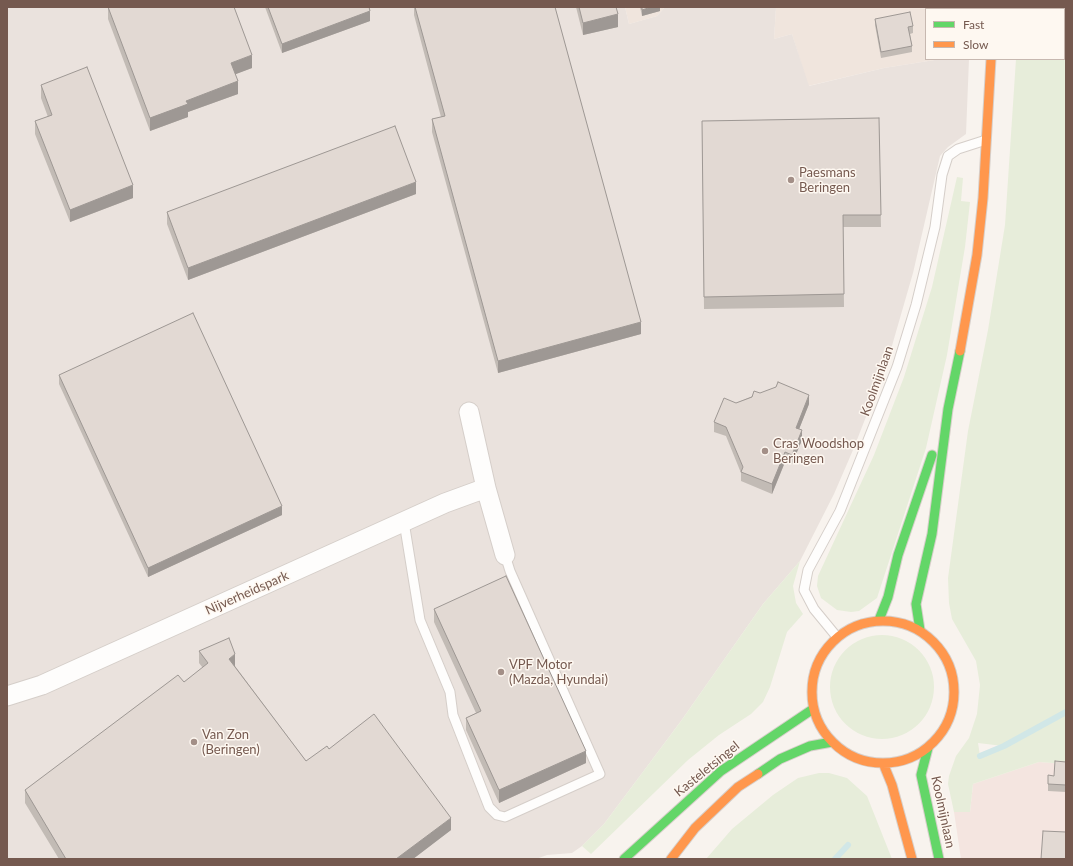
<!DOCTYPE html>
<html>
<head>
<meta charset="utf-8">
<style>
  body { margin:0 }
  #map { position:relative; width:1073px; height:866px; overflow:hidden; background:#f8f3ee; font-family:Lato,sans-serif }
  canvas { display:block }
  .frame { position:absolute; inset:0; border:8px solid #75594f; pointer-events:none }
  .legend { position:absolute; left:925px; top:8px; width:140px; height:52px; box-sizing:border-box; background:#fef8f1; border:1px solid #c7b8b0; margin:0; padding:5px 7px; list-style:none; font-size:12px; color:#75594f }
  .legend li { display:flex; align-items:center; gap:8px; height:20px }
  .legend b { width:20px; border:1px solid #c7b8b0 }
</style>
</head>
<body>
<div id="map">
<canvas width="1073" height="866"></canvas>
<div class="frame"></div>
<ul class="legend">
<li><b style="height:5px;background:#63d668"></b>Fast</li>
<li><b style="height:5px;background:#ff974d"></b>Slow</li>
</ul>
</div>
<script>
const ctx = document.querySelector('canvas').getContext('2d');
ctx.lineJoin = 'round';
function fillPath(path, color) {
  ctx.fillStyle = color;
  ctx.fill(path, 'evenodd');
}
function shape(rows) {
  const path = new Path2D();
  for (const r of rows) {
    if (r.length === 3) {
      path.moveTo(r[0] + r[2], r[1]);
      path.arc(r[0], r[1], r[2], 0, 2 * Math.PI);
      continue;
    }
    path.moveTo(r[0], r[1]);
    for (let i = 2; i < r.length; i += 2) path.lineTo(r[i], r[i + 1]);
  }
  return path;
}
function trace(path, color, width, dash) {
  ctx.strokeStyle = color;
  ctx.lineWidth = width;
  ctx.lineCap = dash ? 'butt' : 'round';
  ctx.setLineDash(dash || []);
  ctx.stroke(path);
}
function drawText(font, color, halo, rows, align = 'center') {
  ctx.font = font + ' Lato,sans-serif';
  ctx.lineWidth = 3;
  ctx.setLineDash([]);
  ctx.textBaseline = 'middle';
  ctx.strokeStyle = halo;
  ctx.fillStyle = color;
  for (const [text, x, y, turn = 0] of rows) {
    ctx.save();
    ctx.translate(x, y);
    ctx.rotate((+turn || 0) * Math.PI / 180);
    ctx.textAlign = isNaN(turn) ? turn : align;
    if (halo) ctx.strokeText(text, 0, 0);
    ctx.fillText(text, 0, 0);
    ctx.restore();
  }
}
const residential = shape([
  [625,7,665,7,657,16,629,24],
  [776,7,967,7,967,9,926,9,926,59,941,59,884,68,808,86,792,34,774,39]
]);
const commercial = shape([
  [1039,762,1066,764,1066,859,961,859,954,812,970,812,973,784]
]);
const industrial = shape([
  [7,7,625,7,629,24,657,16,665,7,776,7,774,39,792,34,809,86,884,68,941,59,969,59,966,134,948,147,940,156,913,273,887,363,853,450,834,494,800,561,763,604,681,721,604,824,582,846,572,853,547,855,536,859,7,859]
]);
const green = shape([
  [1018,7,1066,7,1066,764,1039,762,973,784,970,812,954,812,948,784,949,776,956,756,969,738,977,714,980,685,976,661,952,619,949,603,948,578,968,431,988,330,1005,225,1016,59,1064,59,1064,9,1018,9],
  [978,743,1003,746,980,756],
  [957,177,963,178,961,201,970,202,965,247,947,355,926,448,877,598,859,611,851,612,837,610,821,598,817,586,818,576,874,455,904,377,932,287],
  [800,561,793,586,796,603,803,614,787,632,770,687,763,702,751,714,719,735,688,760,591,854,582,846,604,824,681,721,763,604],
  [882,687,52],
  [819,773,829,773,847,778,867,796,892,859,706,859,732,829,773,795,798,778]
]);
const stream = shape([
  [980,756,1004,746,1066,712],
  [835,859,848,845]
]);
const lane = shape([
  [404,522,420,620,450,692,453,715,489,807,497,815,505,817,600,774,510,571,505,555],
  [837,637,814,609,804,590,808,570,840,511,897,367,916,305,935,227,942,175,948,156,958,149,986,140]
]);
const street = shape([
  [469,412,486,488,505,555],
  [7,696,42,685,445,503,486,488]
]);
const fast = shape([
  [999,7,999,9],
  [879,620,888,597,898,555,932,455],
  [920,630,916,604,932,534,948,409,960,351],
  [928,748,921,775,939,859],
  [758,774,780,759,810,746,832,742],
  [624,859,721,771,813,709]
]);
const slow = shape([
  [960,351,977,255,983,198,991,59],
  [883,692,71],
  [883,763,892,785,912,859],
  [671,859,695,828,738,787,758,774]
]);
const wall = shape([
  [108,7,252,68,235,74,238,94,188,112,188,117,150,131,108,19],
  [265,7,369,7,370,21,282,53],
  [414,7,555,7,641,334,498,373,432,132,432,119,441,117,414,15],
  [576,7,616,7,618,27,583,35],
  [640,7,660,7,660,11,642,16],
  [875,19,913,26,913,33,910,34,912,46,912,52,881,58,875,25],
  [41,85,133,198,70,222,35,134,35,121,48,117,41,98],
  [879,118,881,227,843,227,844,307,704,309,702,121],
  [416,194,188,280,167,224,167,212],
  [59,375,282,515,148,577,59,384],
  [760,393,809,404,799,429,802,440,792,464,785,462,772,494,741,481,741,473,726,436,714,432,714,422,736,403],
  [434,609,586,763,499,803,466,730,466,718,476,713,434,622],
  [199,651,235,666,306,761,329,749,451,830,413,859,59,859,25,803,25,790,184,682,203,668,199,663],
  [1066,762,1066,792,1048,791,1048,784,1054,776]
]);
const shadedWall = shape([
  [651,7,660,7,660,11,642,16,642,10],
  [370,11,370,21,282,53,282,44],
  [618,14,618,27,583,35,583,23],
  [252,55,252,68,231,76,231,63],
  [238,81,238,94,188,112,188,117,150,131,150,118,186,101],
  [416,182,416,194,188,280,188,268],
  [133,185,133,198,70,222,70,210],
  [641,322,641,334,498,373,498,361],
  [809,395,809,404,796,437,796,428],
  [802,430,802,440,792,464,792,455],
  [785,452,785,462,772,494,772,484],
  [282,506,282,515,148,577,148,568],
  [235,654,235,666,229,671,229,659],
  [586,751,586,763,499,803,499,790],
  [451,818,451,830,413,859,396,859]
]);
const building = shape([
  [108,7,234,7,252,55,231,63,238,81,186,101,188,104,150,118,108,7],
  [268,7,369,7,370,11,282,44,268,7],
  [415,7,555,7,641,322,498,361,432,119,445,116,415,7],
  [579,7,616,7,618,14,583,23,579,7],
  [642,7,651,7,642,10,642,7],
  [910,12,913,26,908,27,912,46,881,52,875,19,910,12],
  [87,67,133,185,70,210,35,121,52,115,41,85,87,67],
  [879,118,881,215,843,215,844,294,704,297,702,121,879,118],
  [395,126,416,182,188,268,167,212,395,126],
  [193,313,282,506,148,568,59,375,193,313],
  [778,382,809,395,796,428,802,430,792,455,785,452,772,484,741,472,743,467,726,427,714,422,724,398,736,403,752,397,754,391,760,393,776,387,778,382],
  [506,576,586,751,499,790,466,718,481,711,434,609,506,576],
  [229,638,235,654,229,659,306,761,327,746,329,749,374,714,451,818,396,859,66,859,25,790,178,675,184,682,208,663,199,651,229,638],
  [1055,761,1066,762,1066,785,1048,784,1048,775,1054,776,1055,761],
  [1043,831,1066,832,1066,859,1041,859,1043,831]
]);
const markers = [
  [791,180,4,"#a38f87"],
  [765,451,4,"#a38f87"],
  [501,672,4,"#a38f87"],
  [194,742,4,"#a38f87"]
];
const poiNames = [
  ["Paesmans",799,173],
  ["Beringen",799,188],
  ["Cras Woodshop",773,444],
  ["Beringen",773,459],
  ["VPF Motor",509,665],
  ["(Mazda, Hyundai)",509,680],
  ["Van Zon",202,735],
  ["(Beringen)",202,750]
];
const streetNames = [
  ["Koolmijnlaan",877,381,-70],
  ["Nijverheidspark",247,593,-24],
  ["Kasteletsingel",707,769,-39],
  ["Koolmijnlaan",943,812,78]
];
fillPath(residential, '#f0e5dd');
fillPath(commercial, '#f4e5e0');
fillPath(industrial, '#eae2dd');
fillPath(green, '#e7edda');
trace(stream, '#d1e7e7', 6);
trace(lane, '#d5cec9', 11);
trace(street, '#d5cec9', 21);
trace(fast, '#d7cfca', 11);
trace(slow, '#d7cfca', 11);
trace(lane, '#fefdfc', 9);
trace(street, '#fefdfc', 19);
trace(fast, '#63d668', 9);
trace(slow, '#ff974d', 9);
fillPath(wall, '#c2bbb5');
fillPath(shadedWall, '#9e9894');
fillPath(building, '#e2d9d3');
trace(building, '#9e9894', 1);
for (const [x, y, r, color] of markers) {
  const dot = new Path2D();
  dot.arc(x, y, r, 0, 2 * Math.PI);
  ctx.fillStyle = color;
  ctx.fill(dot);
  trace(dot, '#fef8f1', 1.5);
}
drawText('13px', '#75594f', '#fef8f1', poiNames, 'left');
drawText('13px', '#75594f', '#fef8f1', streetNames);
</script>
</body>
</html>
